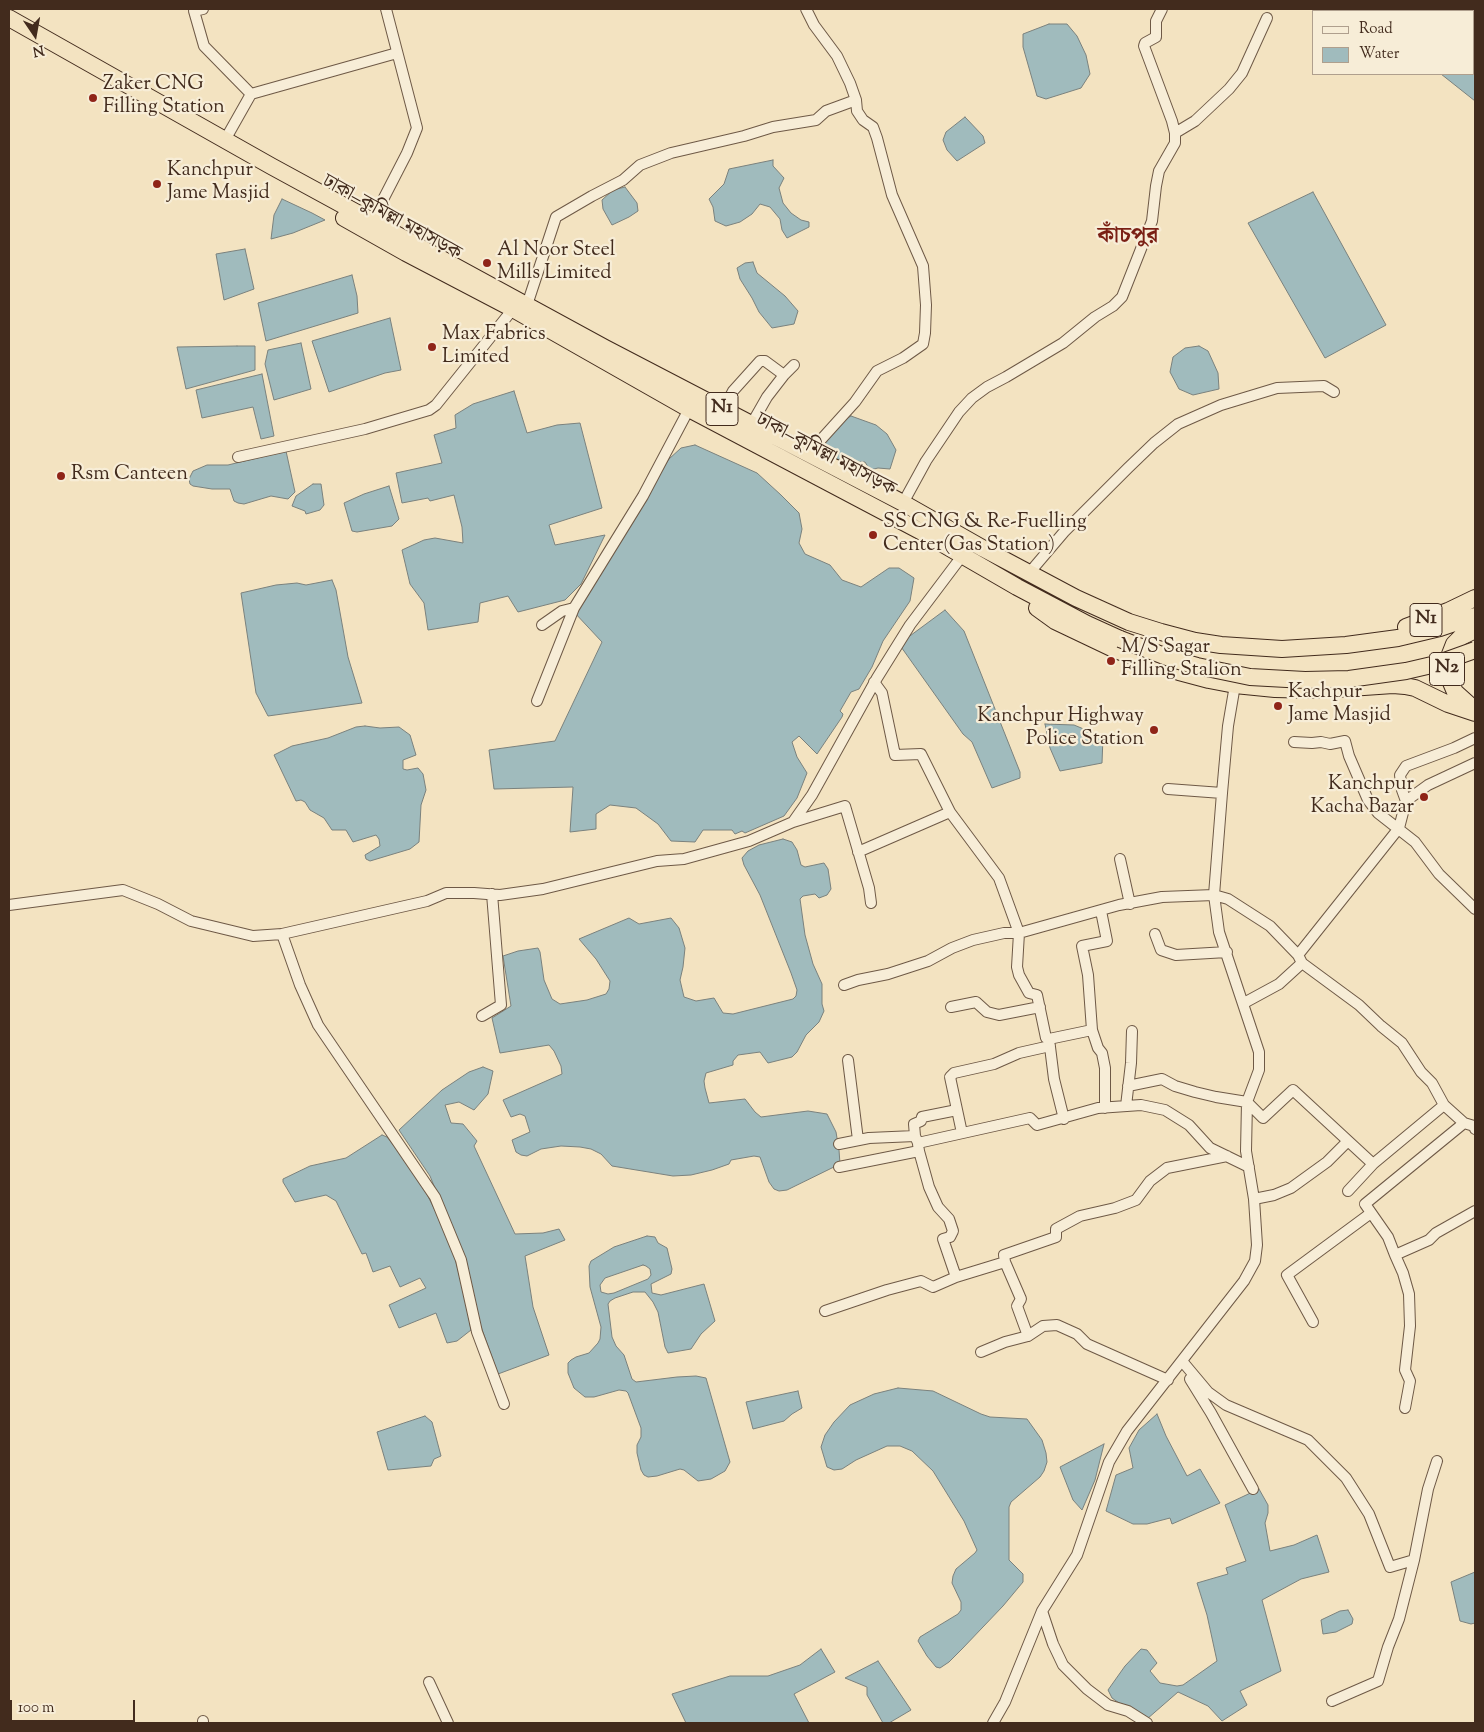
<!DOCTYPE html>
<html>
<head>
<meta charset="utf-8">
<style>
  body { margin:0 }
  #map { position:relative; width:1484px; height:1732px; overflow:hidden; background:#f3e3c1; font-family:"Sorts Mill Goudy",serif }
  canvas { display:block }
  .frame { position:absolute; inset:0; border:10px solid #422b1d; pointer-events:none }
  .legend { position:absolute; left:1312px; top:10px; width:162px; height:65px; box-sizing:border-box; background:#f7edd7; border:1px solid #af9f8d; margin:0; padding:6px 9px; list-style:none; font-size:15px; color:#422b1d }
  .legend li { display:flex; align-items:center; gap:10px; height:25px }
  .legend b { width:25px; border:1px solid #af9f8d }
  .north { position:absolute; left:10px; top:10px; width:50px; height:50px; -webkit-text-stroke:4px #f7edd7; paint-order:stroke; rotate:168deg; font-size:14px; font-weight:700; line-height:20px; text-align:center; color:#422b1d }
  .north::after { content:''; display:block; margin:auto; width:18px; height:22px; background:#422b1d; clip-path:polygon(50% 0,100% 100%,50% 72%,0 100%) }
  .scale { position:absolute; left:10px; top:1700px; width:125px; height:22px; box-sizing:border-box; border:2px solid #422b1d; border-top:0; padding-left:6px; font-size:15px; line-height:18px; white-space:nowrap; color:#422b1d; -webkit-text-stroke:4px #f7edd7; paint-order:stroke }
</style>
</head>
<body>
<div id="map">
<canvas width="1484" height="1732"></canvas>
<div class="frame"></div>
<ul class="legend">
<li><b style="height:6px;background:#f7edd7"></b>Road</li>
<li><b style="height:14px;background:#a0bbbd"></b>Water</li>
</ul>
<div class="north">N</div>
<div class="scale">100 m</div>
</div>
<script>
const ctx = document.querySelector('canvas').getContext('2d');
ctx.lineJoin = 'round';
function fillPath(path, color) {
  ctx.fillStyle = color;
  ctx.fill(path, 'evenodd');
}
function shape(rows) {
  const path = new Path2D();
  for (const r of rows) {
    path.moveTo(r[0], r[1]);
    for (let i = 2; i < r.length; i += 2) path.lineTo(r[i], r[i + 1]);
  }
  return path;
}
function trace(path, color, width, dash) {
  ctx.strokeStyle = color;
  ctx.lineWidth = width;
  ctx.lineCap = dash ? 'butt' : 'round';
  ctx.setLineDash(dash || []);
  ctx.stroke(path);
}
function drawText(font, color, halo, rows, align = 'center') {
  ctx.font = font + ' "Sorts Mill Goudy","Noto Serif Bengali",serif';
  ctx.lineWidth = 4.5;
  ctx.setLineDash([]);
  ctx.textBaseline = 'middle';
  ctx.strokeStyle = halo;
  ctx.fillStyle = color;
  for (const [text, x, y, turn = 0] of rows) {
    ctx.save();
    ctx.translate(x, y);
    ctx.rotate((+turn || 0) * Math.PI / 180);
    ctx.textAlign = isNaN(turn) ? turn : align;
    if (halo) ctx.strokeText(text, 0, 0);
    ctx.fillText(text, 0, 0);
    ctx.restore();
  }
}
const water = shape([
  [1371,9,1475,9,1475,101,1441,74,1473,74,1473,11,1373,11,1371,9],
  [1049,24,1067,24,1077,36,1086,55,1090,74,1081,88,1046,99,1037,96,1023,47,1023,34,1049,24],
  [965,117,983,136,985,143,957,161,947,150,943,140,946,132,965,117],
  [773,160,773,166,784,178,779,188,783,203,791,213,801,220,809,222,809,227,787,238,782,230,780,219,770,207,760,204,752,214,740,222,726,226,715,221,713,207,709,199,724,184,729,169,773,160],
  [625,187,637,203,638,211,629,217,612,225,603,209,602,200,613,190,625,187],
  [1313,192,1386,325,1325,358,1248,223,1313,192],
  [282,199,312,213,325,220,293,233,271,239,274,215,282,199],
  [245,249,254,289,224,300,216,254,245,249],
  [753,262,757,273,785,296,798,311,794,324,772,328,759,312,752,298,740,279,737,268,745,263,753,262],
  [352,275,357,296,358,313,266,341,258,303,352,275],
  [390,318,401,370,385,373,329,392,312,341,390,318],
  [301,343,311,389,274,400,265,364,268,350,301,343],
  [237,346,255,346,255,370,186,389,177,347,237,346],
  [1199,346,1208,351,1218,373,1219,389,1193,395,1179,389,1170,372,1173,357,1185,348,1199,346],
  [262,374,274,436,261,439,253,407,202,418,196,390,262,374],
  [514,391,527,433,557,425,580,423,602,508,549,525,555,545,605,535,581,584,565,600,518,612,508,596,480,603,478,622,428,630,424,603,410,584,402,550,424,540,435,538,463,543,462,527,454,495,430,501,428,498,402,503,396,473,442,463,434,435,456,428,455,415,473,404,514,391],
  [851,416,876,425,887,434,896,450,890,469,878,468,870,470,865,462,828,461,821,453,822,441,833,434,838,424,851,416],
  [695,445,757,473,781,495,799,513,802,529,799,543,805,554,830,565,842,580,861,587,889,568,899,568,914,578,910,601,883,641,872,667,859,689,851,692,840,711,843,714,842,717,817,754,799,736,792,742,797,757,807,773,797,798,784,816,745,833,742,831,735,834,732,830,703,830,695,842,671,841,658,824,636,808,610,805,596,814,596,829,570,832,573,787,494,789,489,750,555,741,602,642,574,612,669,459,681,448,695,445],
  [286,451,295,492,288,499,271,496,244,504,238,503,234,501,230,489,212,489,193,486,190,484,189,479,193,471,207,465,228,465,286,451],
  [313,484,321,484,324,505,320,510,306,514,305,511,292,506,296,496,313,484],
  [389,486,399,519,392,526,357,532,352,531,344,503,364,494,389,486],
  [332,580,336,590,348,657,362,703,268,716,256,693,241,593,276,585,297,583,306,585,332,580],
  [945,610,964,631,1020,772,1020,778,992,788,972,742,963,734,899,644,945,610],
  [1045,724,1074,725,1103,737,1102,763,1060,771,1050,748,1045,724],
  [365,726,380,728,399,727,410,735,416,755,403,760,403,769,407,770,418,768,423,774,426,790,421,805,419,842,410,849,370,861,366,859,365,855,380,846,379,839,376,835,353,842,346,830,332,830,324,818,310,810,305,802,301,800,296,801,274,755,292,746,328,738,356,727,365,726],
  [783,839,792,842,797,850,801,865,805,867,824,863,828,869,831,889,827,895,819,898,815,894,803,896,800,899,805,935,813,964,822,984,822,1004,824,1011,819,1022,806,1035,797,1052,792,1057,768,1063,760,1052,738,1055,733,1061,733,1065,706,1073,704,1081,705,1088,709,1103,745,1099,755,1112,761,1117,808,1111,827,1114,836,1132,839,1150,840,1164,787,1190,779,1191,774,1189,769,1182,760,1157,754,1156,731,1160,729,1164,712,1170,691,1175,673,1176,612,1166,601,1154,591,1149,580,1147,561,1146,541,1149,527,1156,521,1155,516,1152,512,1140,530,1132,525,1116,520,1114,511,1117,503,1100,562,1074,561,1066,554,1051,549,1045,500,1053,492,1018,511,1006,503,956,518,951,538,948,540,952,544,980,552,999,560,1004,587,1000,606,994,609,989,610,981,596,959,579,939,629,918,639,924,671,918,679,928,685,948,683,967,680,980,684,997,696,1001,714,998,723,1013,733,1014,793,999,796,996,797,990,791,973,760,895,744,865,742,858,748,851,759,845,783,839],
  [483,1067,493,1071,488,1094,474,1110,459,1102,445,1105,451,1123,463,1124,477,1141,474,1146,515,1234,543,1233,559,1229,565,1240,525,1256,533,1307,549,1355,498,1374,480,1324,461,1252,430,1176,399,1130,442,1090,469,1072,483,1067],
  [382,1135,387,1137,417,1175,440,1220,455,1258,466,1302,471,1330,457,1341,447,1343,436,1313,399,1328,389,1305,426,1288,420,1278,400,1287,390,1266,373,1272,366,1253,362,1254,336,1201,326,1195,295,1202,283,1182,283,1179,310,1166,346,1158,382,1135],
  [647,1236,655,1237,658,1243,667,1248,672,1269,671,1274,651,1284,652,1293,661,1295,704,1284,715,1321,701,1334,691,1349,668,1353,665,1347,658,1312,653,1302,645,1292,633,1292,615,1298,610,1301,608,1304,612,1337,616,1346,624,1355,632,1379,636,1382,677,1377,696,1376,706,1378,730,1462,725,1471,711,1479,698,1481,684,1470,680,1469,657,1476,648,1477,644,1475,641,1470,637,1453,637,1445,641,1437,641,1428,628,1393,626,1391,619,1390,594,1397,585,1397,574,1388,568,1373,568,1363,571,1360,576,1357,589,1353,598,1343,600,1339,601,1327,590,1287,589,1266,591,1261,614,1247,647,1236],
  [643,1265,646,1266,650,1269,651,1275,648,1279,614,1293,608,1294,601,1292,600,1285,605,1278,643,1265],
  [898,1388,933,1391,981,1414,990,1417,1027,1419,1042,1440,1046,1453,1047,1462,1044,1471,1040,1477,1011,1502,1009,1507,1009,1560,1023,1574,1023,1582,1003,1606,962,1649,949,1662,940,1668,936,1667,927,1656,918,1641,920,1637,958,1614,961,1610,961,1602,952,1583,953,1576,956,1569,975,1553,977,1550,964,1521,933,1471,912,1451,900,1446,887,1446,856,1460,842,1469,834,1470,827,1467,821,1447,825,1435,834,1422,850,1405,874,1394,898,1388],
  [798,1391,802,1408,792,1414,784,1421,753,1429,746,1402,798,1391],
  [1157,1414,1166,1436,1187,1476,1200,1469,1220,1503,1172,1524,1170,1518,1147,1524,1133,1524,1106,1511,1116,1475,1133,1468,1129,1448,1139,1430,1157,1414],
  [425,1416,432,1422,441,1456,434,1459,431,1466,388,1470,377,1432,425,1416],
  [1104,1444,1095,1480,1082,1510,1073,1500,1060,1467,1104,1444],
  [1259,1489,1268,1505,1268,1513,1265,1523,1270,1551,1294,1545,1317,1535,1329,1572,1301,1579,1262,1600,1281,1671,1240,1691,1247,1705,1222,1721,1208,1706,1178,1692,1147,1719,1122,1705,1112,1698,1108,1690,1125,1666,1141,1649,1147,1650,1157,1663,1150,1671,1160,1683,1177,1686,1183,1685,1217,1661,1207,1615,1197,1583,1228,1574,1226,1568,1246,1561,1225,1505,1259,1489],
  [1475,1572,1475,1623,1471,1624,1460,1621,1451,1582,1475,1572],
  [1348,1610,1353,1619,1352,1624,1336,1632,1323,1634,1321,1620,1340,1611,1348,1610],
  [821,1649,835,1672,794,1694,809,1723,686,1723,672,1694,730,1676,768,1676,800,1665,821,1649],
  [878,1661,911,1710,889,1723,883,1723,867,1695,867,1687,845,1678,878,1661]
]);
const minor = shape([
  [203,9,194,11,204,46,251,94,397,53],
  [806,9,814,25,837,56,850,83,856,100,857,111,863,120,873,127,877,138,892,195,923,266,926,305,925,333,923,344,903,358,877,371,855,402,808,454],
  [1175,133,1195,121,1229,89,1242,73,1267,18],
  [225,140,251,94],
  [372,221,407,153,417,128,386,9],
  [527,305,556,217,592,196,623,180,640,165,671,153,744,136,773,127,816,120,826,111,856,100],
  [723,410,733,391,760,361,765,361,784,375],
  [751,425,767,397,784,375,794,365],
  [238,457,365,429,429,410,436,405,513,309],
  [903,503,926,461,959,412,972,398,987,387,1006,377,1063,343,1095,317,1113,306,1122,297,1152,221,1156,186,1159,171,1175,143,1175,133,1172,121,1144,46,1145,43,1156,37,1156,21,1162,9],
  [1030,572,1064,532,1128,468,1154,443,1178,424,1221,405,1277,388,1324,386,1334,392],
  [542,625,562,611,574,608,643,496,689,409],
  [874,682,882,693,895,755,921,754,950,812,999,878,1019,933,1017,967,1019,975,1029,993,1037,995,1046,1038,1049,1039,1054,1079,1064,1119],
  [537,701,574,608],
  [1294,742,1312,743,1321,742,1330,744,1345,741,1349,756,1368,800,1378,813,1415,842,1439,874,1475,909],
  [1168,789,1222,793],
  [1406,801,1402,790,1400,775,1406,766,1454,748,1475,738],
  [793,822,845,806,869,888,871,903],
  [858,852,950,812],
  [1120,859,1130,904],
  [9,905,123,890,158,904,191,921,253,936,282,934],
  [1155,934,1161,950,1176,955,1227,952],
  [1298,955,1399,828,1406,801,1428,785,1475,763],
  [844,985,858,980,888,974,928,961,952,948,973,940,1004,933,1019,933,1119,905,1162,897,1214,895,1228,899,1270,926,1298,955,1302,963,1359,1005,1381,1026,1402,1043,1421,1072,1432,1083,1444,1105,1464,1123,1474,1126,1475,1129],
  [1244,1003,1279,984,1302,963],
  [951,1007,976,1002,987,1012,999,1015,1040,1007],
  [482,1016,501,1005,492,894],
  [1092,1030,1088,975,1082,946,1107,941,1101,911],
  [1049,1039,1092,1030,1098,1048,1102,1053,1105,1068,1105,1108],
  [848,1060,858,1140],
  [1128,1086,1162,1079,1175,1086,1195,1092,1216,1097,1247,1102,1263,1118,1293,1090,1373,1164],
  [1126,1106,1131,1063,1132,1031],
  [957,1110,922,1117,921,1121,914,1124,915,1136,918,1143,1030,1118,1037,1125,1098,1108,1141,1105,1165,1110,1189,1125,1210,1148,1249,1167],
  [1464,1123,1365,1204,1388,1237,1395,1255,1429,1240,1436,1233,1475,1211],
  [962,1133,950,1077,954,1073,994,1064,1019,1053,1050,1046],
  [839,1144,869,1138,915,1136],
  [919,1151,929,1187,938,1207,949,1219,953,1231,950,1237,943,1239,956,1277],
  [839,1167,919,1151,918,1144],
  [1348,1191,1373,1164,1444,1105],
  [1254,1199,1274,1195,1291,1188,1327,1162,1348,1141],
  [1395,1255,1403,1273,1409,1294,1410,1326,1405,1370,1410,1381,1405,1408],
  [1005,1262,1021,1299,1017,1306,1028,1336],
  [825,1311,887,1290,921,1281,933,1287,956,1277,1005,1262,1004,1255,1056,1237,1056,1229,1080,1216,1115,1208,1136,1200,1150,1181,1167,1168,1227,1156],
  [1313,1322,1287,1275,1371,1213],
  [981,1352,1005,1342,1028,1336,1043,1326,1057,1325,1077,1334,1087,1344,1168,1380],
  [1182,1361,1208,1392,1226,1405,1308,1440,1346,1478,1369,1514,1390,1567,1414,1560],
  [1190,1379,1211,1413,1253,1489],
  [504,1404,477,1332,461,1260,435,1197,318,1025,300,985,282,934,427,901,446,893,474,893,500,895,543,889,657,861,684,859,749,841,793,822,812,795,877,678,910,625,962,556],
  [1042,1611,1053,1644,1063,1665,1087,1689,1108,1705,1128,1711,1147,1723],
  [429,1682,448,1723],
  [1332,1701,1378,1681,1388,1647,1399,1619,1414,1560,1428,1489,1437,1461],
  [203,1721,203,1723],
  [993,1723,1005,1702,1042,1611,1077,1555,1109,1462,1127,1431,1244,1281,1255,1261,1257,1245,1254,1199,1246,1151,1247,1102,1259,1070,1259,1052,1219,932,1214,895,1222,793,1228,726,1235,685]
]);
const trunk = shape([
  [9,18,271,166,605,348,903,503,984,549,1076,598,1129,622,1161,632,1195,641,1221,645,1282,649,1346,645,1398,638,1440,628,1475,616],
  [344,218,406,253,513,309,689,409,922,532,1017,587,1087,624,1120,639],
  [1037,608,1055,621,1118,651,1179,672,1209,680,1235,685,1275,689,1320,690,1393,685,1405,686,1415,688,1448,704,1475,713],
  [1406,627,1448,611,1475,598],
  [1475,630,1461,637,1454,644,1447,662,1447,673,1455,692,1475,710]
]);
const trunkBridge = shape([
  [1120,639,1172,659,1197,666,1250,677,1305,680,1349,679,1406,671,1436,664,1475,650]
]);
const markers = [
  [93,98,5,"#8f2418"],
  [157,184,5,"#8f2418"],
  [487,263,5,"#8f2418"],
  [432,347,5,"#8f2418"],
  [61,476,5,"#8f2418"],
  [873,535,5,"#8f2418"],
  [1111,661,5,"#8f2418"],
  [1278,706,5,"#8f2418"],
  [1154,730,5,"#8f2418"],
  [1424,797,5,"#8f2418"]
];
const shields = [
  [722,409,32],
  [1426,620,32],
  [1447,669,35]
];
const shieldNames = [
  ["N1",722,409],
  ["N1",1426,620],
  ["N2",1447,669]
];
const poiNames = [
  ["Zaker CNG",103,86],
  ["Filling Station",103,109],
  ["Kanchpur",167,172],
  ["Jame Masjid",167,195],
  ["Al Noor Steel",497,252],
  ["Mills Limited",497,275],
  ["Max Fabrics",442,336],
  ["Limited",442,359],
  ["Rsm Canteen",71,476],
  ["SS CNG & Re-Fuelling",883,524],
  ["Center(Gas Station)",883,547],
  ["M/S Sagar",1121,649],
  ["Filling Stalion",1121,672],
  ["Kachpur",1288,694],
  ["Jame Masjid",1288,717],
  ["Kanchpur Highway",1144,718,"right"],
  ["Police Station",1144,741,"right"],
  ["Kanchpur",1414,786,"right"],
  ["Kacha Bazar",1414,809,"right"]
];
const streetNames = [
  ["ঢাকা–কুমিল্লা মহাসড়ক",391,219,29],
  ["ঢাকা–কুমিল্লা মহাসড়ক",825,456,28]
];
const quarterNames = [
  ["কাঁচপুর",1128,238]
];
fillPath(water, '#a0bbbd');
trace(water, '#7a817d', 1);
trace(minor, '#6e5946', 12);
trace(trunk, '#422b1d', 18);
trace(minor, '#f7edd7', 10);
trace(trunk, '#f3e3c1', 16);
trace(trunkBridge, '#422b1d', 18, []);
trace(trunkBridge, '#f3e3c1', 16);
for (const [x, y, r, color] of markers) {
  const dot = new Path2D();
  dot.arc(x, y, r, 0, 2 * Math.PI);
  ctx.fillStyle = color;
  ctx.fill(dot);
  trace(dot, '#f7edd7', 2);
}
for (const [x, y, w] of shields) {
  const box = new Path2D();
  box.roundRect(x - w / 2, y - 16.5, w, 33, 4);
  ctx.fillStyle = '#f7edd7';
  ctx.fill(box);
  trace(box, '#422b1d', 1);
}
drawText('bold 19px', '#422b1d', null, shieldNames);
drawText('20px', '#422b1d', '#f7edd7', poiNames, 'left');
drawText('20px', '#422b1d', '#f7edd7', streetNames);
drawText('bold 22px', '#7a1f14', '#f7edd7', quarterNames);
</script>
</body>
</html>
